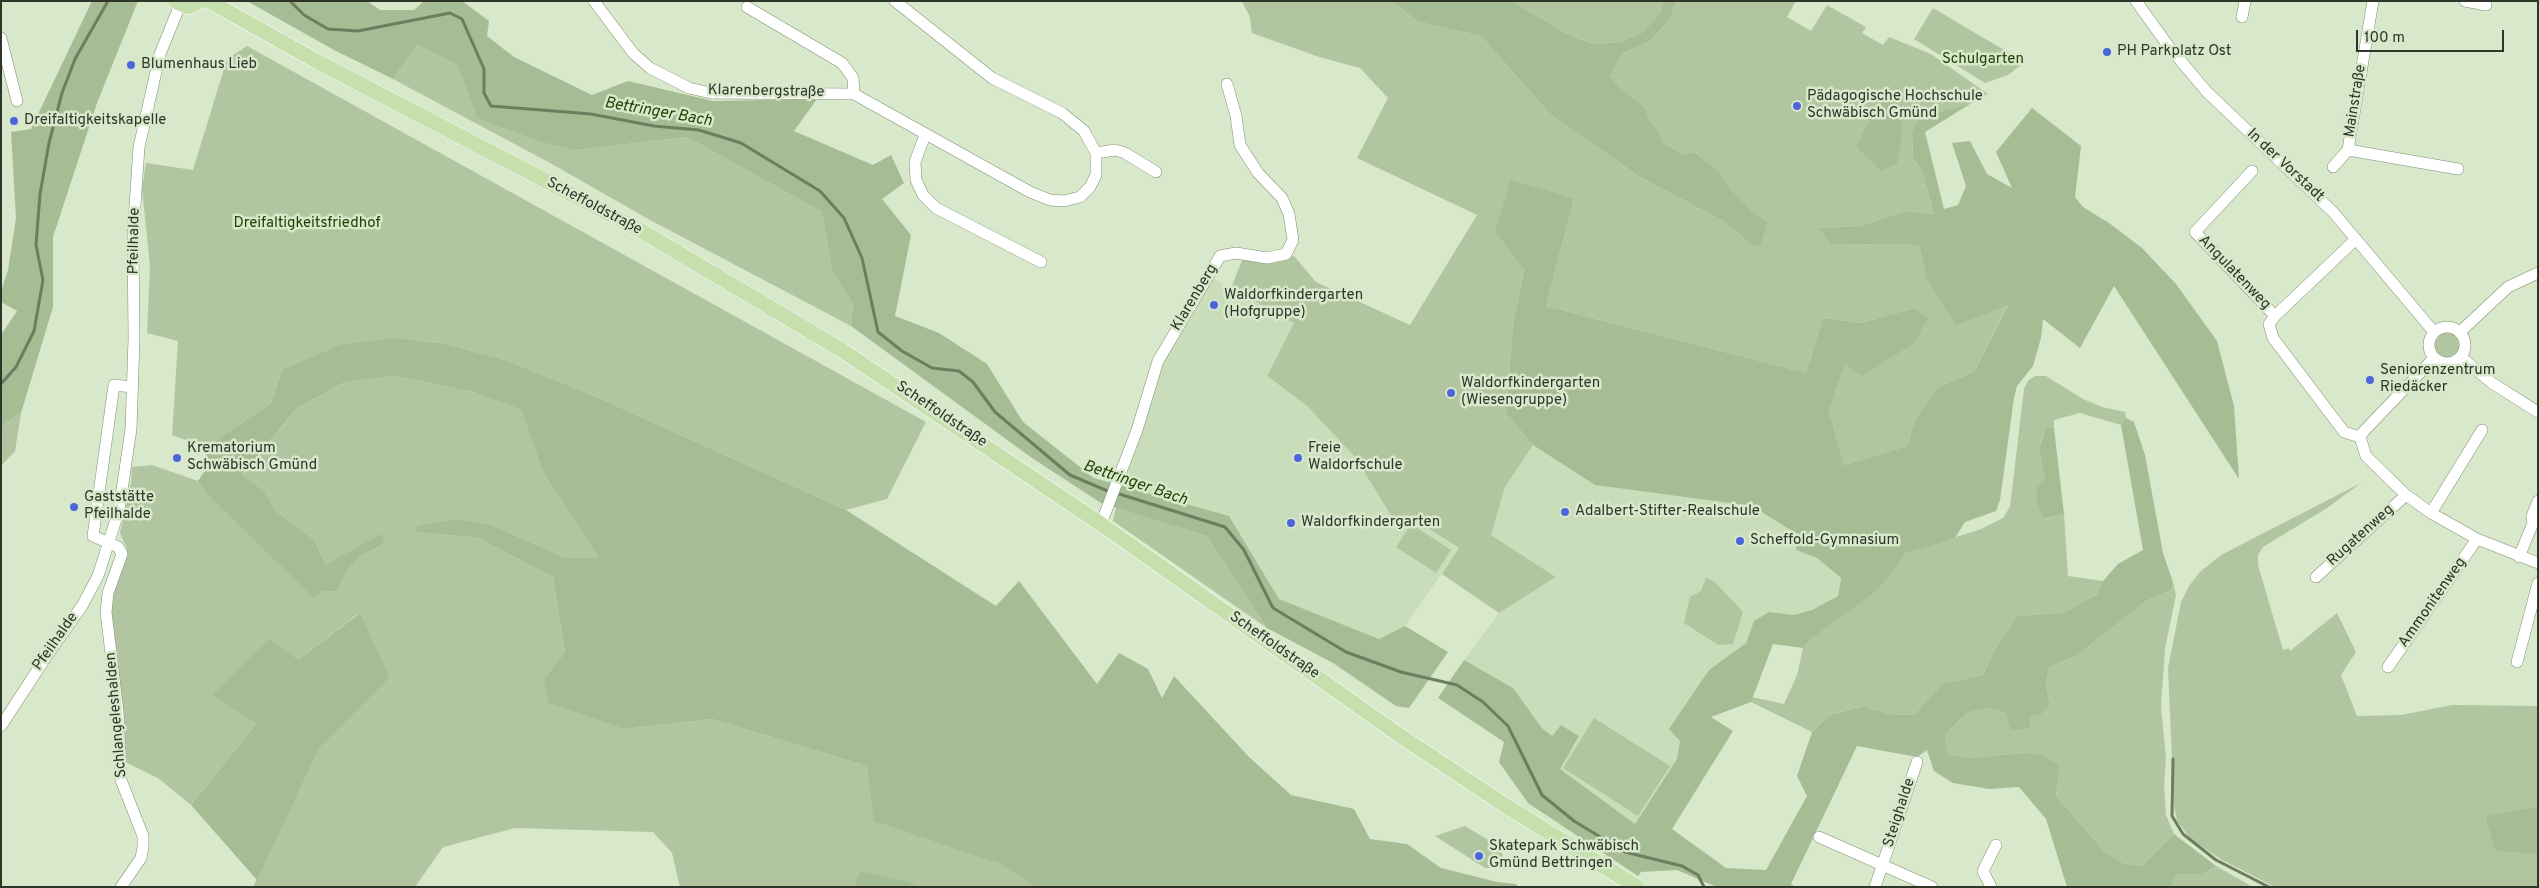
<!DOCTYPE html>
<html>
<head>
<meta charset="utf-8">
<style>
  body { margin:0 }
  #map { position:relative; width:2539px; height:888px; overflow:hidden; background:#d8e8cb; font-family:Overpass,sans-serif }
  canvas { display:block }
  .frame { position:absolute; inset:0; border:2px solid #2e3529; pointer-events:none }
  .scale { position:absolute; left:2356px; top:30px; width:148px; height:22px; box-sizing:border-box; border:2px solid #2e3529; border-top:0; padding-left:6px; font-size:15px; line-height:18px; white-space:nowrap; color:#2e3529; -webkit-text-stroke:4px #d8e8cb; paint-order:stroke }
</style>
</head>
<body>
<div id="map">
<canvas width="2539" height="888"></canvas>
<div class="frame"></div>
<div class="scale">100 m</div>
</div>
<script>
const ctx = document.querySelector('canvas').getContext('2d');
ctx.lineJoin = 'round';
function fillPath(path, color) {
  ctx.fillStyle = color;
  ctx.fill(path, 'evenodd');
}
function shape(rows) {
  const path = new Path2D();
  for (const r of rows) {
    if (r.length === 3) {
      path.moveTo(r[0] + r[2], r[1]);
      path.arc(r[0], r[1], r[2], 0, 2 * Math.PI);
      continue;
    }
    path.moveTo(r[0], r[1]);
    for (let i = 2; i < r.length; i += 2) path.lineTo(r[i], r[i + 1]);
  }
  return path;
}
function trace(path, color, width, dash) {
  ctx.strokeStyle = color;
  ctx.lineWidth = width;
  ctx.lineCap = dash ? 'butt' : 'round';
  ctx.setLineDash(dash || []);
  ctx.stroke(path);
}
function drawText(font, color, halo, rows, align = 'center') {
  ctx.font = font + ' Overpass,sans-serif';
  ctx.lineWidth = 5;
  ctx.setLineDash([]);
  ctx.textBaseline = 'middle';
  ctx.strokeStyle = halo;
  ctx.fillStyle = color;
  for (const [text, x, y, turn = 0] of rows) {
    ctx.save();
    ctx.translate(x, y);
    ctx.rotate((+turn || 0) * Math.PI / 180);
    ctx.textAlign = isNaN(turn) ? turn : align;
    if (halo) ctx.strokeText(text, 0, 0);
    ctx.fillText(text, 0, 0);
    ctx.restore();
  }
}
const built = shape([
  [1213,278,1294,323,1267,376,1307,406,1355,457,1398,526,1407,515,1459,549,1405,626,1379,639,1279,599,1229,516,1122,486,1163,360],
  [1533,445,1595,485,1752,506,1797,534,1796,550,1817,558,1841,578,1838,596,1812,610,1793,615,1769,612,1754,621,1746,643,1709,670,1680,741,1677,759,1635,824,1559,769,1579,736,1552,736,1542,728,1513,688,1464,660,1499,613,1556,577,1491,535,1505,487]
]);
const green = shape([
  [1238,1,1391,1,1419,22,1481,36,1550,114,1640,177,1725,222,1754,247,1768,222,1751,210,1730,188,1719,171,1694,152,1683,155,1662,142,1659,131,1649,119,1646,108,1619,87,1610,76,1622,54,1650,41,1670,19,1676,1,1796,1,1787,17,1811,31,1827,5,1866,27,1862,33,1883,45,1889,37,1931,54,1988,94,1970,104,1916,122,1912,132,1913,158,1922,171,1934,214,1906,211,1860,226,1818,228,1830,244,1919,245,1926,277,2008,304,1974,372,1938,387,1915,420,1907,446,1844,465,1829,411,1845,364,1914,308,1861,323,1823,318,1806,373,1546,306,1574,199,1495,232,1524,268,1513,325,1506,413,1533,445,1505,487,1491,535,1556,577,1499,613,1442,574,1459,548,1407,515,1398,527,1355,457,1307,406,1267,376,1294,323,1231,288,1243,258,1267,262,1294,256,1316,282,1410,325,1477,215,1357,158,1388,98,1360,68,1319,57,1252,33,1250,17,1242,2],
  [1512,1,1664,1,1660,13,1643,32,1619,42,1593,44,1569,35],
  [1933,8,1965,27,2025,62,2008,75,1985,83,1914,39],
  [417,45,457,65,477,118,576,150,687,137,822,212,832,270,853,304,851,326,650,220,550,163,393,79],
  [247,46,926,422,887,499,846,510,590,394,505,360,446,344,397,338,282,370,271,403,206,447,172,435,178,341,147,333,150,266,142,189,146,163,193,170,227,59],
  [2448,345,13],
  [395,376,473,392,521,410,543,472,599,558,566,558,489,524,457,519,417,525,417,532,478,538,553,577,565,652,544,679,625,729,712,719,867,766,998,863,1035,887,680,887,672,853,653,832,515,828,443,847,415,887,253,887,319,749,390,678,359,613,298,660,212,695,256,724,191,805,158,778,123,761,109,609,127,549,120,533,131,482,132,467,152,465,198,481,206,493,323,591,337,592,347,571,359,557,385,543,327,567,314,540,276,511,264,491,242,476,297,408,345,382],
  [2035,376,2046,376,2083,399,2102,407,2125,412,2126,418,2121,425,2080,413,2054,420,2054,428,2046,427,2039,448,2045,479,2037,487,2037,503,2045,519,2064,514,2068,576,2103,581,2097,594,2063,613,2017,616,1993,653,1983,675,1942,684,1914,715,1890,714,1861,706,1830,715,1812,732,1751,702,1752,697,1784,704,1797,675,1803,648,1812,638,1901,561,1904,554,1981,529,2003,518,2010,507,2024,389,2028,381],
  [21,413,15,451,1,466,1,426],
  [2361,483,2327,508,2263,547,2258,555,2258,565,2283,650,2289,648,2290,651,2337,613,2356,652,2341,675,2357,716,2401,715,2452,705,2538,706,2538,809,2485,816,2495,850,2538,854,2538,887,2275,887,2222,860,2191,839,2177,821,2174,805,2168,668,2181,602,2189,586,2200,572,2221,555],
  [1116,507,1207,536,1267,628,1113,521],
  [1411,524,1451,550,1436,573,1396,547],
  [1706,577,1715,582,1743,612,1733,644,1718,645,1684,623,1690,597,1701,591],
  [2173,582,2176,595,2165,649,2161,706,2166,758,2164,786,2166,815,2174,834,2142,866,2125,864,2105,852,2056,796,2060,765,2023,753,1968,758,1948,756,1945,734,1967,713,1987,708,2030,715,2050,704,2046,687,2049,667,2076,656,2146,601,2171,590],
  [1594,718,1670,766,1638,816,1563,768],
  [1465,826,1500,847,1503,857,1498,868,1485,868,1435,836],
  [2216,866,2253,887,2172,887,2176,874,2202,874]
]);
const forest = shape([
  [92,1,138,1,97,103,53,237,53,307,21,413,1,426,1,335,17,311,1,302,1,291,8,270,16,218,11,132,31,129],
  [247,1,367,1,380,10,414,10,424,1,462,1,489,21,487,36,514,57,592,95,628,81,713,101,817,99,794,131,873,165,891,155,904,183,882,199,911,235,895,316,939,333,987,364,1023,422,1094,478,1229,516,1279,599,1379,639,1405,626,1448,652,1409,708,1396,706,1333,663,1267,628,1207,536,1101,503,1032,458,851,326,853,304,832,270,822,212,687,137,576,150,542,142,477,118,457,65,417,45,393,79,334,50],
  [1391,1,1512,1,1569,35,1593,44,1619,42,1643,32,1660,13,1664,1,1676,1,1670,19,1650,41,1622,54,1610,76,1619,87,1646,108,1649,119,1659,131,1662,142,1683,155,1694,152,1719,171,1730,188,1751,210,1768,222,1760,246,1754,247,1725,222,1640,177,1550,114,1481,36,1419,22],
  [1886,99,1902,105,1901,139,1897,164,1881,170,1856,147,1876,108],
  [1970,104,1925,132,1944,209,1958,205,1966,186,1952,143,1970,141,1987,174,2012,188,1996,152,2032,108,2081,146,2075,197,2083,207,2109,223,2142,248,2176,284,2217,341,2234,406,2239,479,2114,286,2080,348,2043,319,2041,338,2033,366,2017,386,2014,398,2000,500,1996,511,1965,522,1955,538,1904,554,1901,561,1876,591,1812,638,1803,648,1773,644,1751,702,1711,717,1733,731,1672,829,1726,868,1766,870,1807,796,1797,776,1812,732,1830,715,1862,706,1890,714,1914,715,1942,684,1983,675,1993,653,2017,616,2063,613,2097,594,2103,581,2118,564,2143,550,2121,425,2126,418,2134,422,2145,455,2163,553,2173,582,2171,590,2146,601,2076,656,2049,667,2046,687,2050,704,2040,715,2030,715,2030,728,2011,730,2006,712,1987,708,1967,713,1945,734,1948,755,1968,758,2023,753,2041,755,2060,765,2056,796,2105,852,2125,864,2142,866,2174,834,2216,866,2202,874,2176,874,2172,887,2067,887,2046,819,2019,787,1989,789,1953,783,1934,771,1927,750,1917,757,1857,746,1791,884,1795,887,1717,887,1677,870,1641,872,1638,876,1528,803,1499,762,1504,742,1438,698,1464,660,1513,688,1542,728,1552,736,1561,725,1579,736,1560,769,1635,824,1677,759,1680,741,1669,729,1709,670,1746,643,1754,621,1769,612,1794,615,1812,610,1838,596,1841,578,1817,558,1796,550,1797,534,1752,506,1595,485,1533,445,1506,413,1513,325,1524,269,1495,232,1511,180,1574,199,1546,306,1806,373,1823,318,1861,323,1914,308,1928,318,1914,343,1862,376,1845,364,1829,411,1844,465,1907,446,1915,420,1938,387,1974,372,2008,305,1956,325,1926,277,1919,245,1830,244,1818,228,1860,226,1906,211,1934,214,1922,171,1913,158,1912,132,1916,122,1927,116],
  [397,338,446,344,505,360,590,394,846,510,996,606,1019,581,1097,684,1119,653,1148,669,1162,698,1174,676,1249,757,1291,795,1354,809,1370,839,1407,844,1441,868,1497,882,1516,884,1518,887,1035,887,998,863,874,821,867,766,712,719,625,729,548,703,544,679,565,652,553,577,478,538,417,532,417,525,457,519,489,524,566,558,599,558,543,472,521,410,473,392,395,376,345,382,297,408,242,475,264,491,276,511,314,540,326,565,381,534,385,543,359,557,347,571,337,592,323,591,313,597,206,493,198,481,210,463,206,456,206,447,271,403,282,370,340,345],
  [2046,427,2054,428,2064,514,2044,519,2037,503,2037,487,2045,479,2039,449],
  [360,613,390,678,319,749,257,880,191,805,256,724,212,695,270,639,298,660],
  [2532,808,2538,809,2538,854,2495,851,2485,816],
  [860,871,908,882,919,887,854,887]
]);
const stream = shape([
  [290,1,304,15,328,29,358,31,450,13,462,19,484,69,484,93,491,106,591,114,654,126,699,130,741,143,820,191,844,218,862,258,878,332,902,351,932,368,959,371,973,382,995,412,1070,475,1110,492],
  [1,384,16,367,34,331,43,280,36,245,40,194,49,143,62,93,75,59,108,1],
  [1116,493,1225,527,1244,550,1273,608,1346,652,1401,672,1457,685,1483,702,1508,726,1542,795,1574,821,1625,852,1682,866,1698,875,1704,887],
  [2173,759,2172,816,2183,834,2216,860,2269,887]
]);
const minor = shape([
  [594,1,633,53,650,68,689,88,711,93,854,94,1030,192,1050,200,1064,201,1080,197,1090,187,1096,175,1096,153,1084,131,1062,113,992,78,895,1],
  [2136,1,2169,47,2207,92,2333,212,2434,332],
  [2465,1,2486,5],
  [747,7,842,63,853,78,854,94],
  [2242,17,2245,1],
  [1,38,17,101],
  [925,135,915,162,916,180,923,195,936,208,1041,262],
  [2348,150,2458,169],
  [1096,153,1115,150,1125,153,1156,172],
  [2333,167,2348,150,2373,1],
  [2252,171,2195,232,2275,316,2356,239],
  [2275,316,2269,324,2273,338,2344,432,2360,437],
  [2447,345,18],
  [2460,332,2508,287,2538,273],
  [2461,357,2492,383,2538,412],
  [2434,358,2364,431,2360,437,2366,456,2406,495,2431,513,2477,539,2538,563],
  [2431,513,2482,430],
  [1101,524,1137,430,1158,361,1220,256,1236,253,1267,258,1286,254,1293,240,1289,214,1282,198,1258,173,1240,145,1236,116,1227,84],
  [2519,557,2533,523,2532,516,2538,501],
  [2316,577,2406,495],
  [2517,662,2538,583],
  [2388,667,2477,539],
  [1,726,48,654,82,606,98,576,119,510,131,429,134,339,133,235,139,147,160,54,180,5],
  [1819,837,1932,887],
  [121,887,141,858,143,847,143,836,121,780,118,712,106,612,108,593,122,554,118,547,93,536,114,385,132,387],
  [1875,887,1917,762],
  [1991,887,1983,871,1996,845]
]);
const major = shape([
  [175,1,188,7,201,1],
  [209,1,318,62,640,230,843,351,1101,524,1399,735,1506,806,1637,887]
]);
const markers = [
  [2107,52,5,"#4d65da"],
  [131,65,5,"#4d65da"],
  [1797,106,5,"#4d65da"],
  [14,121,5,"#4d65da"],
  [1214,305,5,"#4d65da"],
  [2370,380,5,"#4d65da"],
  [1451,393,5,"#4d65da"],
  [177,458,5,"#4d65da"],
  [1298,458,5,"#4d65da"],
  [74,507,5,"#4d65da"],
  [1565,512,5,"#4d65da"],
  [1291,523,5,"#4d65da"],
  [1740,541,5,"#4d65da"],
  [1479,856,5,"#4d65da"]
];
const poiNames = [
  ["PH Parkplatz Ost",2117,52],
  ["Blumenhaus Lieb",141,65],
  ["Pädagogische Hochschule",1807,97],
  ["Schwäbisch Gmünd",1807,114],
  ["Dreifaltigkeitskapelle",24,121],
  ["Waldorfkindergarten",1224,296],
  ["(Hofgruppe)",1224,313],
  ["Seniorenzentrum",2380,371],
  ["Riedäcker",2380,388],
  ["Waldorfkindergarten",1461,384],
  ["(Wiesengruppe)",1461,401],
  ["Krematorium",187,449],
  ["Schwäbisch Gmünd",187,466],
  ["Freie",1308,449],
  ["Waldorfschule",1308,466],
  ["Gaststätte",84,498],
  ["Pfeilhalde",84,515],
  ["Adalbert-Stifter-Realschule",1575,512],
  ["Waldorfkindergarten",1301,523],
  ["Scheffold-Gymnasium",1750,541],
  ["Skatepark Schwäbisch",1489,847],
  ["Gmünd Bettringen",1489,864]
];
const parkNames = [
  ["Schulgarten",1983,60],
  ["Dreifaltigkeitsfriedhof",307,224]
];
const streetNames = [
  ["Klarenbergstraße",766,92,1],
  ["Mainstraße",2356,101,-81],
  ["In der Vorstadt",2285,166,43],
  ["Scheffoldstraße",594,207,28],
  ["Pfeilhalde",135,241,-89],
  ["Angulatenweg",2234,273,46],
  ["Klarenberg",1195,298,-59],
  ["Scheffoldstraße",941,415,34],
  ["Rugatenweg",2361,536,-42],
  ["Ammonitenweg",2433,603,-55],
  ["Pfeilhalde",56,642,-55],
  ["Scheffoldstraße",1274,646,35],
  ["Schlangeleshalden",117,715,-95],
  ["Steighalde",1900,813,-72]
];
const waterNames = [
  ["Bettringer Bach",658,113,10],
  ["Bettringer Bach",1135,484,19]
];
fillPath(built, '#c9ddba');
fillPath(green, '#b1c6a0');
fillPath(forest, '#a6bc95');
trace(stream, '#6d7e60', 3);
trace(minor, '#808f75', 12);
trace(major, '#fff', 16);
trace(minor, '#fff', 11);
trace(major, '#c5e0ad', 15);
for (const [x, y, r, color] of markers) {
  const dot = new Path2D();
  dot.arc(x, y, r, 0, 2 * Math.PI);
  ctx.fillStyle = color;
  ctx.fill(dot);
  trace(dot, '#d8e8cb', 2);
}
drawText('15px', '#2e3529', '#d8e8cb', poiNames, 'left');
drawText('15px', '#254004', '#d8e8cb', parkNames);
drawText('15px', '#2e3529', '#d8e8cb', streetNames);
drawText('italic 16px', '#254004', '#d8e8cb', waterNames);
</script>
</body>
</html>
